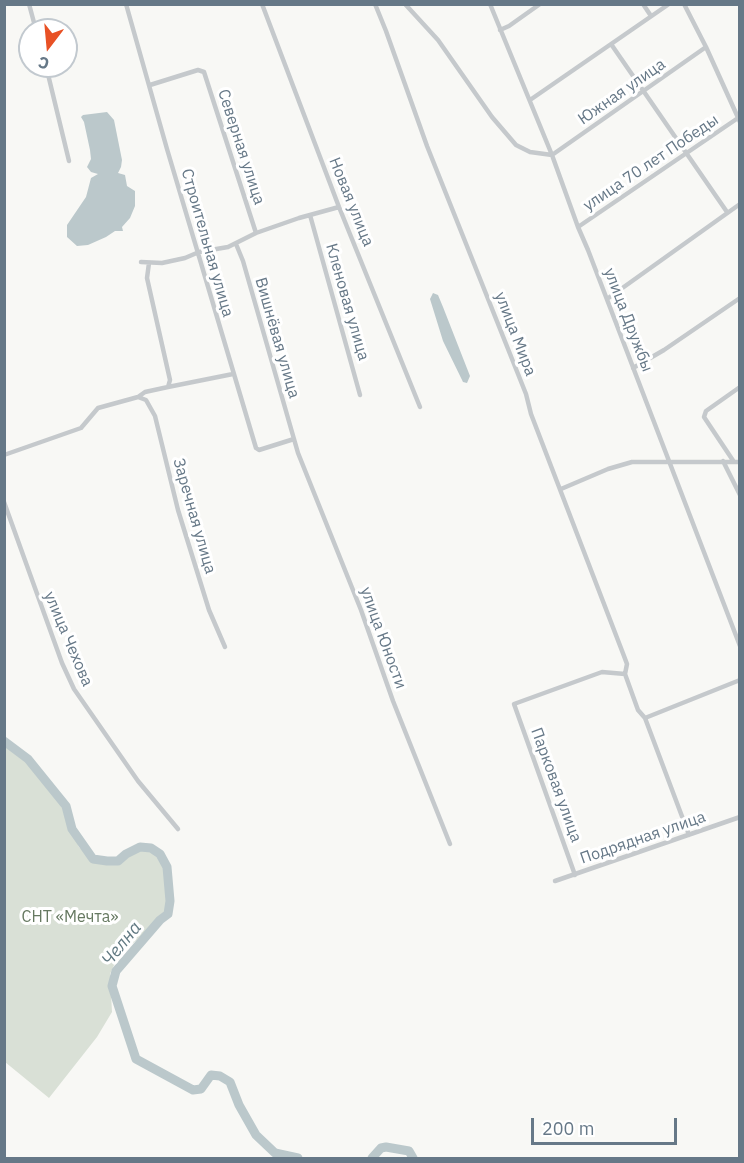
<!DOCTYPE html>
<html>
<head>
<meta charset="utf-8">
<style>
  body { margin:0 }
  #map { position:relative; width:744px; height:1163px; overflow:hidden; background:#f8f8f5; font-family:"IBM Plex Sans",sans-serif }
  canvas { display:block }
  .frame { position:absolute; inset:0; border:6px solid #667887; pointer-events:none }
  .north { position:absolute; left:18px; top:18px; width:60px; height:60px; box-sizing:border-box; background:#fff; border:2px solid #c2c9cf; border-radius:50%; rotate:196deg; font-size:16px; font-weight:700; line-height:24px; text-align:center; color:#667887 }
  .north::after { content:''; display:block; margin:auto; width:21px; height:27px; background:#e85125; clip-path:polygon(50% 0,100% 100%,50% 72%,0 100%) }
  .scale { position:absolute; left:531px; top:1118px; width:146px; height:27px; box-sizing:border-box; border:3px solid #667887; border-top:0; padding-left:8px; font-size:18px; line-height:21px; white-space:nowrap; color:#667887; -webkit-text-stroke:4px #fff; paint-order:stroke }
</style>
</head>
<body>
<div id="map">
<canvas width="744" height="1163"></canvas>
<div class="frame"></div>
<div class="north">С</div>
<div class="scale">200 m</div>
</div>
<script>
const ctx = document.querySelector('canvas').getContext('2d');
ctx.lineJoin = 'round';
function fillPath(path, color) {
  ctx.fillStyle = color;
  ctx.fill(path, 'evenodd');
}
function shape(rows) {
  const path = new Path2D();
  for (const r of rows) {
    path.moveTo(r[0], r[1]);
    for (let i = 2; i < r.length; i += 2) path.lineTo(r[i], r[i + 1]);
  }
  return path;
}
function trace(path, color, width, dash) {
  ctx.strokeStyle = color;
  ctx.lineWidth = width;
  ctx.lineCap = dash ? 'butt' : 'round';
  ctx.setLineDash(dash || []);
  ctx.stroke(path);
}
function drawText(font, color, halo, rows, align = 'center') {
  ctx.font = font + ' "IBM Plex Sans",sans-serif';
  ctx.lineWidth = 6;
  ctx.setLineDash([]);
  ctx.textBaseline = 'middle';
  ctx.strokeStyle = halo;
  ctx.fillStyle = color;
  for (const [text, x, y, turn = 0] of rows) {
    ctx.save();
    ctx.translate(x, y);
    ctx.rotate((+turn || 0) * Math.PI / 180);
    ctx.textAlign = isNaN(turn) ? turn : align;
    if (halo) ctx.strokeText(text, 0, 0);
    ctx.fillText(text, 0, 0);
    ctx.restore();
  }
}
const green = shape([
  [4,743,29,762,53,791,68,819,79,847,87,855,96,858,116,858,135,846,151,848,163,863,169,903,167,915,156,919,143,935,127,948,115,963,110,974,112,1012,97,1037,49,1098,5,1062]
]);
const water = shape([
  [107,112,114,120,122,160,121,167,118,173,125,175,127,186,135,191,135,206,130,218,122,227,123,231,115,231,106,237,88,245,77,246,67,237,67,225,86,197,91,178,98,174,91,172,87,167,91,159,90,150,84,122,81,117,83,115],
  [433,293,438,295,443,307,470,376,467,383,463,382,443,341,430,299]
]);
const river = shape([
  [4,741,28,759,66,806,72,829,93,859,107,861,118,861,126,854,140,847,151,848,160,854,167,867,170,901,168,914,160,920,116,971,112,986,136,1059,193,1090,201,1089,211,1075,220,1076,230,1082,239,1105,256,1135,275,1153,298,1158],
  [372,1158,381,1148,386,1147,409,1151,413,1158]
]);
const minor = shape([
  [29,4,36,30],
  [126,4,167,149,256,448,259,450,294,439],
  [262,4,339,207,420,407],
  [375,4,386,31,427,146,526,394,531,414,624,656,627,664,625,674,638,710,645,718,689,835],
  [405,4,438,40,492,117,516,145,530,152,552,155,706,47],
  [490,4,552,155,578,227,588,250,740,646],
  [643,4,651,16],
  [684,4,706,47,740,122],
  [500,30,509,26,540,4],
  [611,44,727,212],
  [46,66,69,161],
  [150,85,198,70,204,72,256,233],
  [530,100,669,4],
  [310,215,360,395],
  [578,227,738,118],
  [236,244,243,261,298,453,361,610,393,701,450,844],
  [141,262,162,263,185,258,199,252,228,247,256,233,299,218,339,207],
  [607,299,740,204],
  [633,368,664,350,740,298],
  [168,387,233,374],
  [138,397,145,392,168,387,170,380,147,278,149,263],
  [4,455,81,428,98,408,138,397,146,400,155,416,178,510,209,610,225,647],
  [723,461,740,495],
  [734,462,704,417,706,411,740,387],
  [561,489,608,469,632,462,740,462],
  [4,502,62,663,74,689,138,781,178,829],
  [645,718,740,680],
  [575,875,514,704,602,672,625,674],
  [555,881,740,817]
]);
const streetNames = [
  ["Южная улица",622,92,-35],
  ["Северная улица",241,147,72],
  ["улица 70 лет Победы",651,163,-34],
  ["Новая улица",351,202,68],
  ["Строительная улица",207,243,74],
  ["Кленовая улица",347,302,74],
  ["улица Дружбы",628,320,69],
  ["улица Мира",515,334,69],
  ["Вишнёвая улица",277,338,74],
  ["Заречная улица",194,516,74],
  ["улица Юности",383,638,70],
  ["улица Чехова",68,639,67],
  ["Парковая улица",556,785,70],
  ["Подрядная улица",643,838,-19]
];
const parkNames = [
  ["СНТ «Мечта»",70,917]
];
const waterNames = [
  ["Челна",122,944,-51]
];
fillPath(green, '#d9e0d6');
fillPath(water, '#bbc8cb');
trace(river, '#bbc8cb', 9);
trace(minor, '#c5c9cc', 4.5);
drawText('16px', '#667887', '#fff', streetNames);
drawText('16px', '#667961', '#fff', parkNames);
drawText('italic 18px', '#627a83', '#fff', waterNames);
</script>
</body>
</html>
